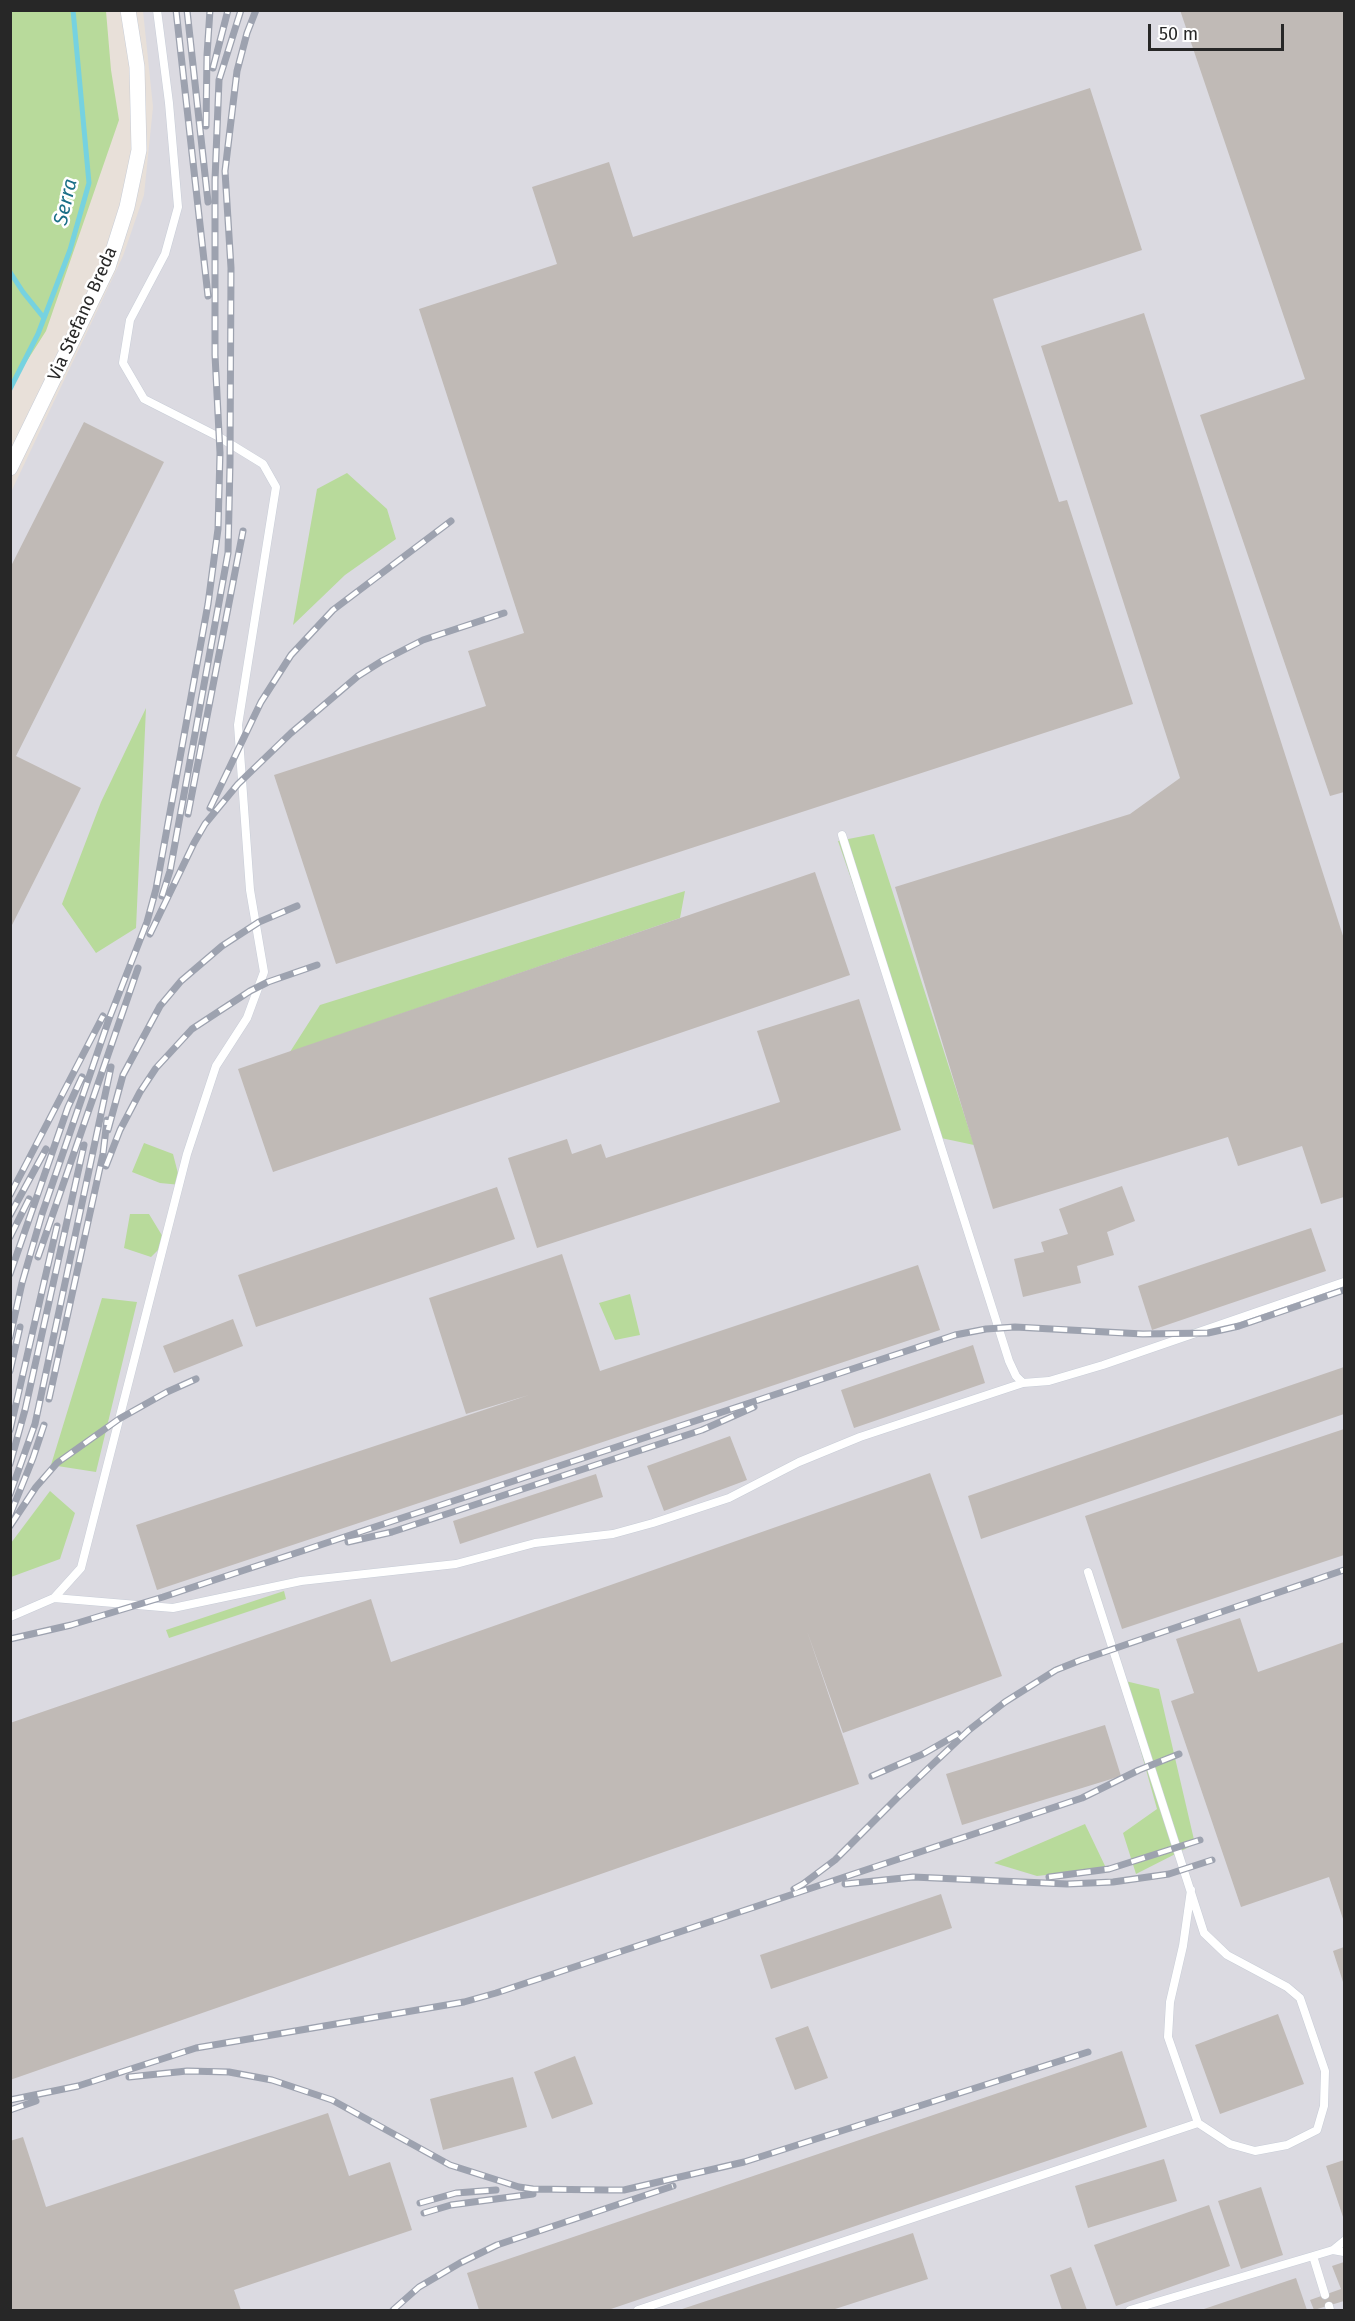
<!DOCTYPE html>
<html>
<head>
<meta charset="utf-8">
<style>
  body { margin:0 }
  #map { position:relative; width:1355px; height:2321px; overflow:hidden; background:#e8e0d9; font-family:"Fira Sans",sans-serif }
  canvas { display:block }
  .frame { position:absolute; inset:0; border:12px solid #272727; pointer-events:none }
  .scale { position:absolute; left:1148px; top:24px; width:136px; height:27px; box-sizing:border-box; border:3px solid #272727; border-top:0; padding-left:8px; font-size:18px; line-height:21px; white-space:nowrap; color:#272727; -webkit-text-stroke:4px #fff; paint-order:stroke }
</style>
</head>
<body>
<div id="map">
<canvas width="1355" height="2321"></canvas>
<div class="frame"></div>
<div class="scale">50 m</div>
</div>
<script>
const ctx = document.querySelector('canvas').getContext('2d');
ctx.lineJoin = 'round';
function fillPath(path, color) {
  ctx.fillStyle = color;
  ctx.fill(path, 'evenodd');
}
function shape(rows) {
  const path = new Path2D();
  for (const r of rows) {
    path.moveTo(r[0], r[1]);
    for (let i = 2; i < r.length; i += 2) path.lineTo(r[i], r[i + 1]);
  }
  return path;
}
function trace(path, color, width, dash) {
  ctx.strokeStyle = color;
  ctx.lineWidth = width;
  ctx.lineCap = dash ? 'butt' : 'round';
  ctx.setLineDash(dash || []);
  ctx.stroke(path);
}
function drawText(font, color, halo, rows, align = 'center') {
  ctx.font = font + ' "Fira Sans",sans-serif';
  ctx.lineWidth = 5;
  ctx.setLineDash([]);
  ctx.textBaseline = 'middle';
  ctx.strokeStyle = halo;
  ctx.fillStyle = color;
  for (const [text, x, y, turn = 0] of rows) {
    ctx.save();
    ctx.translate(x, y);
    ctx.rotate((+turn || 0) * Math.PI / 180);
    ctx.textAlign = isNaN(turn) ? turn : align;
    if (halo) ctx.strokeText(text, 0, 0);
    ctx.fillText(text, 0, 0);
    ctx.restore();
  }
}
const industrial = shape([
  [143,11,1344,11,1344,2310,11,2310,11,492,123,256,144,195,153,107]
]);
const green = shape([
  [11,10,106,11,111,70,119,120,46,331,11,386],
  [347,473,387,509,396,539,345,575,293,625,317,489],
  [146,708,136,928,96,953,62,904,101,802],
  [874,834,974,1145,941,1138,838,841],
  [685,891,680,918,290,1052,320,1005],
  [144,1143,173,1154,181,1185,160,1183,132,1172],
  [130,1214,149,1214,166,1242,151,1257,124,1248],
  [630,1294,640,1335,615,1340,599,1303],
  [102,1298,137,1302,96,1472,51,1465],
  [50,1491,75,1513,60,1559,11,1577,11,1543],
  [284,1591,286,1599,169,1638,166,1630],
  [1121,1680,1159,1689,1195,1844,1136,1874,1123,1833,1157,1809],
  [1085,1824,1106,1868,1037,1876,994,1863]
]);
const stream = shape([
  [10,272,23,292,44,318],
  [10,389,38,334,70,250,89,183,73,10]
]);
const building = shape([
  [1180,10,1344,10,1344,792,1330,796,1200,415,1305,379],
  [1090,88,1142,250,993,299,1059,502,1067,500,1133,704,336,964,274,775,486,706,468,651,524,633,419,309,557,264,532,187,609,162,633,237],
  [1144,313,1344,939,1344,1197,1321,1204,1302,1146,1238,1166,1228,1137,993,1209,895,887,1130,814,1180,778,1041,346],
  [84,422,164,462,16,756,81,788,10,929,10,568],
  [815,872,850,975,273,1172,238,1069],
  [859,999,901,1130,537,1248,508,1158,567,1139,572,1154,601,1144,606,1158,780,1102,757,1031],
  [1122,1186,1135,1221,1107,1232,1114,1255,1077,1266,1081,1283,1023,1297,1014,1259,1044,1252,1041,1242,1068,1234,1059,1209],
  [497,1187,515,1239,256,1327,238,1275],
  [1311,1228,1326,1271,1152,1330,1138,1286],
  [562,1254,600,1371,918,1265,940,1330,157,1590,136,1525,529,1395,466,1414,429,1298],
  [233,1319,243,1346,174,1373,163,1346],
  [973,1345,985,1383,854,1428,841,1390],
  [1344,1367,1344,1414,981,1539,968,1496],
  [1344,1429,1344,1555,1122,1629,1085,1516],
  [730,1436,747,1480,664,1511,647,1466],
  [930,1473,1002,1676,843,1733,807,1631,859,1784,10,2080,10,1723,371,1599,391,1662],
  [596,1474,603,1497,460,1544,453,1521],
  [1240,1618,1258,1672,1344,1642,1344,1922,1329,1877,1241,1907,1171,1701,1194,1693,1176,1639],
  [1105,1725,1121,1776,962,1825,946,1774],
  [941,1894,952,1928,771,1989,760,1955],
  [1344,1947,1344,1985,1333,1951],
  [1278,2014,1304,2084,1220,2114,1195,2045],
  [808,2026,828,2078,795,2090,775,2038],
  [1122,2051,1147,2127,608,2310,479,2310,467,2273],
  [575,2056,593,2104,552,2119,534,2072],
  [513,2077,527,2127,443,2150,430,2099],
  [328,2113,349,2176,390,2162,412,2230,234,2290,241,2310,10,2310,10,2141,23,2137,46,2207],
  [1164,2159,1177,2201,1088,2228,1075,2186],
  [1344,2160,1344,2220,1326,2166],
  [1261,2187,1283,2255,1241,2269,1218,2201],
  [1209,2205,1230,2266,1116,2306,1094,2245],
  [913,2233,928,2279,832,2310,679,2310],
  [1344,2262,1344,2301,1314,2310,1310,2300,1341,2289,1332,2266],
  [1071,2267,1087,2310,1062,2310,1050,2275],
  [1296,2278,1307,2310,1201,2310]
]);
const lane = shape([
  [842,835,1009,1361,1016,1376,1023,1383,1049,1381,1103,1365,1344,1282],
  [1088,1572,1204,1933,1227,1955,1287,1987,1300,1998,1325,2071,1324,2106,1317,2130,1287,2145,1255,2151,1230,2144,1198,2123,1168,2037,1170,2002,1183,1946,1191,1890],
  [54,1598,173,1608,301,1581,456,1564,535,1543,613,1534,653,1523,729,1498,799,1462,860,1437,1023,1383],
  [10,1617,54,1598,81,1568,187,1154,216,1066,247,1018,264,972,250,890,238,725,276,487,263,464,219,437,144,399,123,363,130,320,165,254,178,207,169,103,157,10],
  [1333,2250,1344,2252],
  [1325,2295,1313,2256,1333,2250,1344,2241],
  [1329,2306,1330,2310],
  [638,2310,1198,2123],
  [1130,2310,1313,2256]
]);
const street = shape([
  [10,468,108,267,127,207,139,150,137,67,128,10]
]);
const rail = shape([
  [176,10,208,296],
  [187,10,208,202],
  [213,68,228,10],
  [206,126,207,55,210,10],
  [210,808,261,702,291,655,333,610,451,521],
  [188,814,243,531],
  [162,896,170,871,228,553,230,464,231,268,225,171,237,71,247,33,256,10],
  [150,934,194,843,205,824,238,784,291,733,358,676,382,661,423,640,504,613],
  [108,1130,123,1075,160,1006,181,981,222,946,259,922,297,906],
  [106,1166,120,1130,140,1092,156,1068,192,1029,250,991,268,982,317,965],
  [10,1195,103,1016],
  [10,1215,46,1149],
  [10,1237,29,1199],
  [38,1257,138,968],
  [10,1274,68,1107,82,1077],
  [10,1337,22,1283,42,1214,109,1019,147,922,156,889,208,604,218,529,220,453,215,355,215,180,219,80,241,10],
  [10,1371,20,1327],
  [49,1399,103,1154,107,1120],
  [10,1430,57,1226],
  [10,1464,25,1410,84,1145],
  [10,1494,35,1424,111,1067],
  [10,1515,33,1458,44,1425],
  [10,1526,36,1487,57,1463,119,1419,167,1392,196,1379],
  [348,1542,392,1532,702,1430,754,1407],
  [10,1639,71,1625,163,1597,955,1335,986,1329,1015,1327,1143,1334,1208,1333,1239,1326,1344,1290],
  [872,1776,923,1754,958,1734],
  [1049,1877,1109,1869,1200,1840],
  [845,1884,913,1877,1067,1884,1113,1882,1169,1874,1212,1860],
  [794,1889,803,1884,835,1860,899,1796,969,1730,1005,1702,1056,1670,1081,1660,1344,1570],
  [129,2077,187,2071,229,2072,272,2080,332,2100,450,2165,519,2187,533,2189,607,2190,624,2190,744,2162,1088,2052],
  [10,2100,78,2086,196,2048,464,2002,496,1993,1082,1798,1139,1770,1179,1754],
  [10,2110,36,2101],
  [420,2203,456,2193,496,2190],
  [424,2213,451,2205,533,2194],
  [393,2310,419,2287,460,2263,497,2245,673,2186]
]);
const streetNames = [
  ["Via Stefano Breda",83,314,-66]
];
const waterNames = [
  ["Serra",66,202,-77]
];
fillPath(industrial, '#dbdae1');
fillPath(green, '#b8da9b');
trace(stream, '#76d2e0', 5);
fillPath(building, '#c0bab6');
trace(lane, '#c8cdd7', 9);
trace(street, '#c8cdd7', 16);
trace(lane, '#fff', 8);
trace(street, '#fff', 15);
trace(rail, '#9da2af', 7);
trace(rail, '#fff', 4.5, [14]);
drawText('18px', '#272727', '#fff', streetNames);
drawText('italic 20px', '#1a6f87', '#fff', waterNames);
</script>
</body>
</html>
